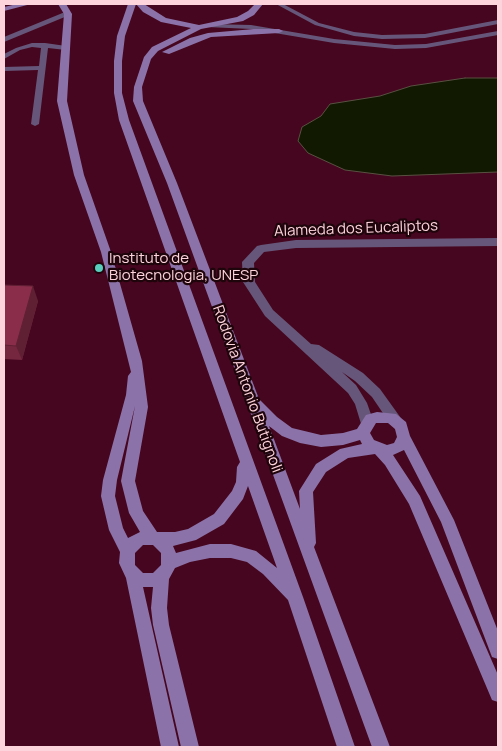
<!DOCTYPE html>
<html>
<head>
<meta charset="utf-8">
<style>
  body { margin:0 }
  #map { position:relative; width:502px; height:751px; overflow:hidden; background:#47061f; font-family:Manrope,sans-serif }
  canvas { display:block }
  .frame { position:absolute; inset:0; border:5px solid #fdd3dc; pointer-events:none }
</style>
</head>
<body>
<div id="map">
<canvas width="502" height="751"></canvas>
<div class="frame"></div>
</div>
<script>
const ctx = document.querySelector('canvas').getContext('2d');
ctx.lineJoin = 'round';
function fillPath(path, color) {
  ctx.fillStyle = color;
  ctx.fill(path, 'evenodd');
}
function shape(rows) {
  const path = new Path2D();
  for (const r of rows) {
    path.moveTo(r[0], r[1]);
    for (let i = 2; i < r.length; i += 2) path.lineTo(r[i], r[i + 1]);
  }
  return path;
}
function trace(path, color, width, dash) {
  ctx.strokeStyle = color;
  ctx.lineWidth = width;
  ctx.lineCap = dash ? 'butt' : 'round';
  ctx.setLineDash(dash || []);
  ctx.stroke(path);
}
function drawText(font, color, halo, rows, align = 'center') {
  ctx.font = font + ' Manrope,sans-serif';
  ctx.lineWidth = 4.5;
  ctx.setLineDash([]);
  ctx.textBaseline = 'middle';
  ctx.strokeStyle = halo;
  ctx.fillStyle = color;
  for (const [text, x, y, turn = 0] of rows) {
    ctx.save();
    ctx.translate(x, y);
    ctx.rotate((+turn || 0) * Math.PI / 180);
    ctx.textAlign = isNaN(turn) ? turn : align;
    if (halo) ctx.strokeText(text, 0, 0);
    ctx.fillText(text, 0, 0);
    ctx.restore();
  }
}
const water = shape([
  [465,78,498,78,498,172,392,176,345,170,308,153,298,141,302,127,321,116,330,104,380,96,411,86,465,78]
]);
const lane = shape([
  [276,4,283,4,319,23,354,32,382,35,425,34,498,20,498,24,425,38,382,39,354,36,315,25,276,4],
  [209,24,251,25,334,39,395,45,426,44,498,31,498,35,426,48,395,49,334,43,251,29,207,27,207,25,209,24],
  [32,43,45,43,66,46,69,48,66,50,48,48,39,124,35,126,31,124,38,70,4,71,4,67,39,66,41,48,32,47,20,50,4,59,4,54,16,48,32,43]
]);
const street = shape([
  [65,12,72,14,4,42,4,37,65,12],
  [498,238,498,246,296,248,264,252,254,263,255,282,273,310,311,344,319,345,363,373,380,389,403,421,401,425,396,426,391,425,372,397,355,381,342,372,356,385,367,403,374,423,372,427,367,428,362,427,355,404,348,393,265,316,243,282,242,262,257,246,261,245,296,240,498,238]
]);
const secondary = shape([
  [17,4,31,4,4,11,4,7,17,4],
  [58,4,66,4,72,14,67,101,84,175,111,252,142,361,148,407,135,481,143,511,157,532,175,532,188,529,214,514,232,491,236,482,237,467,240,462,119,120,114,93,114,61,117,36,128,4,136,4,125,36,122,61,122,93,129,120,303,597,355,747,337,747,288,600,263,574,247,562,231,558,210,558,190,562,175,568,169,579,167,608,169,625,199,747,181,747,153,625,151,608,153,587,143,587,179,747,161,747,126,578,119,563,120,552,109,530,101,496,103,480,126,395,128,376,131,372,101,252,74,175,57,101,64,14,58,4],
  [135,406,121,481,129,513,140,532,128,538,123,528,115,496,117,480,135,406],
  [248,486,277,568,256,551,231,544,210,544,176,553,173,546,196,540,224,524,243,499,248,486],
  [143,545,153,545,161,553,161,565,153,573,143,573,135,565,135,553,143,545],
  [136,4,144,4,166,18,199,25,237,17,248,11,255,4,263,4,254,15,243,21,201,29,158,51,151,59,142,87,143,101,177,183,259,399,277,417,292,428,321,435,343,433,357,429,366,415,377,412,396,414,406,422,410,436,454,520,498,631,498,659,492,657,441,522,404,450,393,455,420,496,498,675,498,702,492,700,409,504,385,465,375,454,348,458,326,472,313,492,316,543,314,547,390,747,372,747,167,183,133,101,134,87,144,57,152,47,191,28,161,22,143,12,136,4],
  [376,423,388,423,395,429,397,437,394,443,387,445,374,440,370,433,376,423],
  [269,426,282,436,300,443,321,447,343,445,360,440,362,444,340,449,316,464,299,491,300,509,269,426],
  [254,29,279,29,283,31,279,33,211,37,169,54,162,52,190,38,208,33,254,29]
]);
const wall = shape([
  [4,285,38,301,22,360,4,359]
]);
const shadedWall = shape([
  [33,286,38,301,22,360,16,346]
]);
const building = shape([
  [4,285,33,286,16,346,4,345,4,285]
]);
const markers = [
  [99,268,5,"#59cebf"]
];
const streetNames = [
  ["Alameda dos Eucaliptos",356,229,-2],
  ["Rodovia Antonio Butignoli",247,389,70]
];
const poiNames = [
  ["Instituto de",109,259],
  ["Biotecnologia, UNESP",109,276]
];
fillPath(water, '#111900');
trace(water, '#585142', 1);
fillPath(lane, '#66577a');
fillPath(street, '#66577a');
fillPath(secondary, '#8b73aa');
fillPath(wall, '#762740');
fillPath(shadedWall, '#602034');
fillPath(building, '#892d4b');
trace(building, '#602034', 1);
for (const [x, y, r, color] of markers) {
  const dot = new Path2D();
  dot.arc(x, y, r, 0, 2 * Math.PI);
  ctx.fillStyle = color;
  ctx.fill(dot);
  trace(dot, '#1e040b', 2);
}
drawText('15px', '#fdd3dc', '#1e040b', streetNames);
drawText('15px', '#fdd3dc', '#1e040b', poiNames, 'left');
</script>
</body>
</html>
